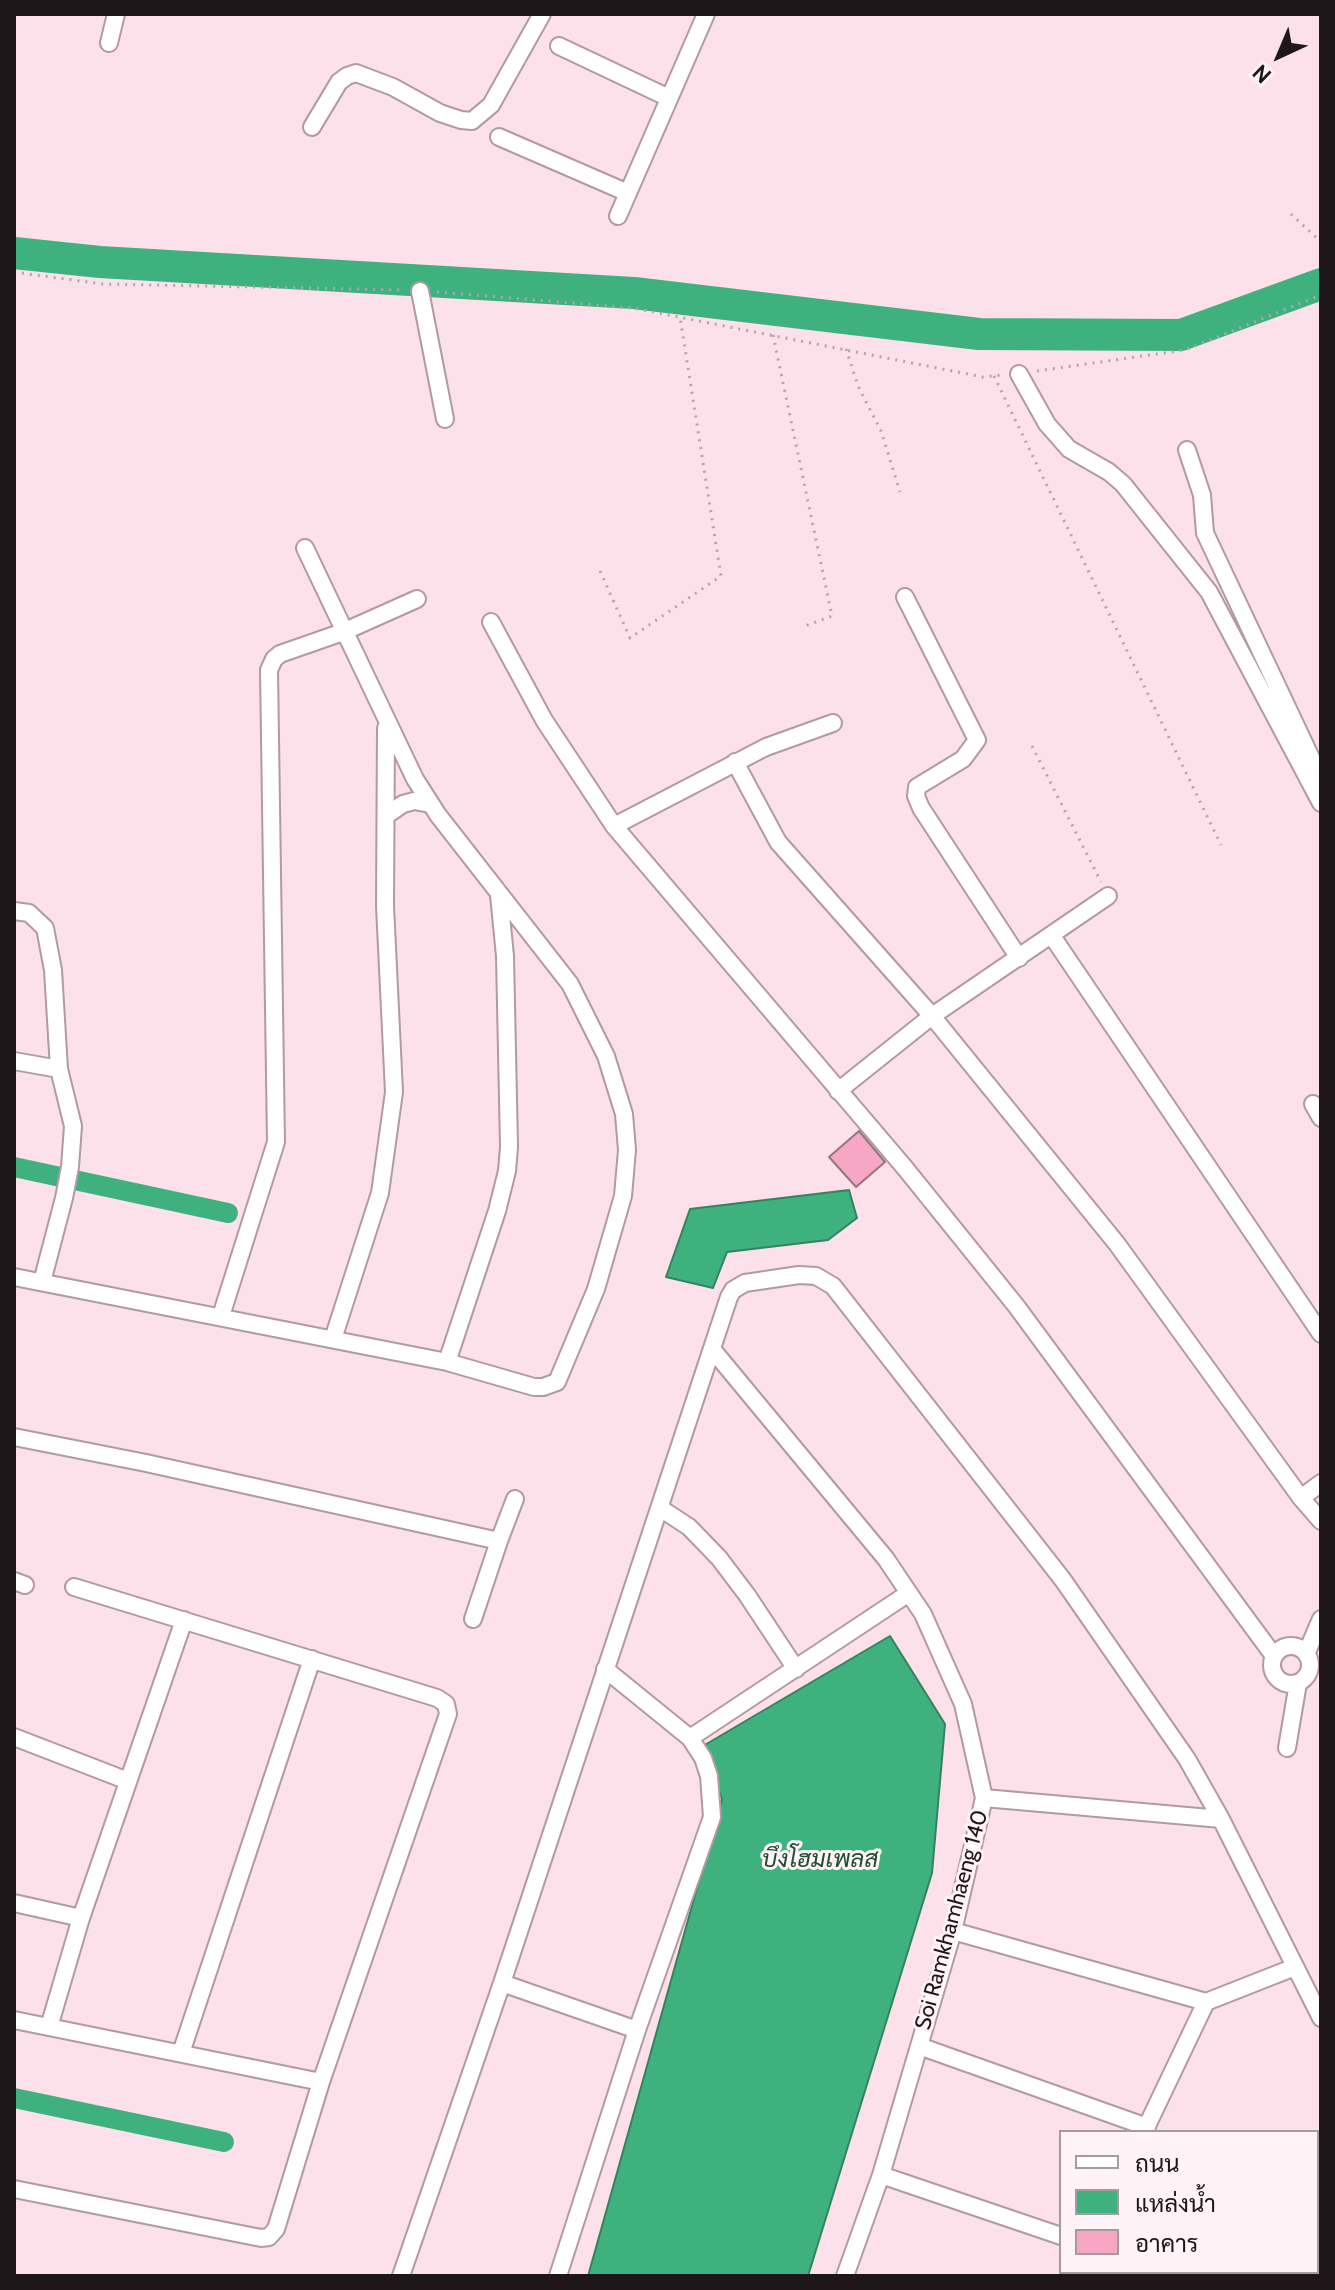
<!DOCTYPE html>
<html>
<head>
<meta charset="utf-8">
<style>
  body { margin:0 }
  #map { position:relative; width:1335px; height:2290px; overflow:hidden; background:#fde1ea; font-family:Cabin,Sarabun,sans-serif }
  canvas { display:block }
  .frame { position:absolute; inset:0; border:16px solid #1f1619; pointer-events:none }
  .legend { position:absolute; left:1059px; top:2130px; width:260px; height:144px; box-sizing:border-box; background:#fff3f7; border:2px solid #a59b9e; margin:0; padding:10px 14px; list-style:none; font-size:24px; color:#1f1619 }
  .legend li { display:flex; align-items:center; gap:16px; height:40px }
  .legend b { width:40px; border:2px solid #a59b9e }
  .north { position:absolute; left:1239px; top:16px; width:80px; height:80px; -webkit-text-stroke:6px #fff3f7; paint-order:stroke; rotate:224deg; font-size:22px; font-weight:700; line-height:32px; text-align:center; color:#1f1619 }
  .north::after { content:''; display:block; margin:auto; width:28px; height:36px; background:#1f1619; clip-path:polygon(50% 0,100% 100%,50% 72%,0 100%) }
</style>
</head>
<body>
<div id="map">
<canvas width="1335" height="2290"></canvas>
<div class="frame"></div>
<ul class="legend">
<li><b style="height:10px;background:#fff"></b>ถนน</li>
<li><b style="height:22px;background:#3eb17f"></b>แหล่งน้ำ</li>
<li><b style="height:22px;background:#f7a6c4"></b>อาคาร</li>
</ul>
<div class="north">N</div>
</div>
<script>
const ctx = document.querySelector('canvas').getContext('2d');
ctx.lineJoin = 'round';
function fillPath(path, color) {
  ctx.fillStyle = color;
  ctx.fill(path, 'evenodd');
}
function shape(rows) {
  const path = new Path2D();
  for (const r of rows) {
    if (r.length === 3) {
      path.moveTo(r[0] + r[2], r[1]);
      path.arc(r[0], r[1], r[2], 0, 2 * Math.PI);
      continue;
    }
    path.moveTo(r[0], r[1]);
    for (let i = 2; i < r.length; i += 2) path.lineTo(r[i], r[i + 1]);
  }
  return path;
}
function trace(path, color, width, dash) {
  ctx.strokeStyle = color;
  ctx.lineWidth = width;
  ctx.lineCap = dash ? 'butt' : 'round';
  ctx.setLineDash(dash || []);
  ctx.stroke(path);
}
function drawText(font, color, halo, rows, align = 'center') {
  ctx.font = font + ' Cabin,Sarabun,sans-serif';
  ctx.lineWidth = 6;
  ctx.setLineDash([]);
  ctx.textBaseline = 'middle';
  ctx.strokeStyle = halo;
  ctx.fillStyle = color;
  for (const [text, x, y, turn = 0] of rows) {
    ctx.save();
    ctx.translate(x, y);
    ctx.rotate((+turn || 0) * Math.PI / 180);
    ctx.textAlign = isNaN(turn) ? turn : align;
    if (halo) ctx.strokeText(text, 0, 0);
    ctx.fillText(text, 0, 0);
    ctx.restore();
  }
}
const water = shape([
  [849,1190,857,1218,828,1240,727,1252,713,1288,666,1277,690,1209,849,1190],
  [890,1636,945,1724,932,1873,808,2276,588,2276,722,1799,703,1746,890,1636]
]);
const canal = shape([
  [14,1167,228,1213],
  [14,2098,224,2142]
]);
const river = shape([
  [14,253,100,262,634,293,979,334,1181,335,1321,284]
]);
const building = shape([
  [859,1131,885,1162,856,1187,829,1157,859,1131]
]);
const path = shape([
  [1291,214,1321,242],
  [14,272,102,284,405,290],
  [437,292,633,308,983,377,1002,375],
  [773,335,832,616,805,626],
  [846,349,858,386,881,431,900,492],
  [1037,371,1185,350,1321,295],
  [994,376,1221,845],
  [600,571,630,638,721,576,680,317],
  [1032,746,1101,882]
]);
const minor = shape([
  [109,43,116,14],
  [559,46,669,98],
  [312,127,339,82,347,76,356,73,393,87,440,113,461,120,472,121,491,105,542,14],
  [499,137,628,193],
  [618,216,706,14],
  [420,291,445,419],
  [1019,374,1047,424,1069,449,1109,472,1123,484,1209,592,1321,803],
  [1187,450,1202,495,1205,533,1321,779],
  [905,597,977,740,963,759,917,787,916,796,921,808,1019,958],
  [491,622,544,720,614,826,905,1168,1017,1307,1274,1656],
  [735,762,778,842,932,1016,1117,1244,1301,1498,1321,1521],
  [387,815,403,804,414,801,430,804],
  [614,826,766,747,833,723],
  [14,911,29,913,45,928,53,970,59,1069,73,1126,70,1167,64,1198,42,1282],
  [1052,936,1321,1334],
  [14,1061,59,1069],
  [838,1091,932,1016,1108,896],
  [1313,1104,1321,1118],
  [14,1277,447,1362,534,1387,543,1387,557,1382,596,1289,623,1196,627,1150,624,1114,606,1056,570,984,438,815,415,779,305,548],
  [221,1316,276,1142,269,670,274,659,280,654,343,632,417,599],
  [333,1339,380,1193,394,1092,385,906,386,728],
  [712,1349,886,1559,923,1614,963,1704,984,1798,953,1931,881,2175,845,2276],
  [447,1362,497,1211,507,1171,509,1147,505,956,499,895],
  [14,1437,146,1463,499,1541,515,1499],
  [1301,1498,1321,1483],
  [660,1508,689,1527,719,1558,747,1595,796,1669],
  [14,1581,25,1585],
  [473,1619,499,1541],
  [1291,1665,19],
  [1306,1654,1321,1619],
  [14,1737,128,1781],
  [690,1738,909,1593],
  [1287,1748,1298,1683],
  [984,1798,1221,1819],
  [14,1903,81,1918],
  [953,1931,1206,2002,1295,1967],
  [502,1983,637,2030],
  [14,2020,321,2082],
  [49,2027,81,1918,184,1620],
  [919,2046,1147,2127],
  [181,2053,312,1659],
  [1144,2132,1206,2002],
  [881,2175,1061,2236],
  [14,2189,261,2238,269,2237,276,2229,321,2082,448,1714,446,1704,437,1698,74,1587],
  [401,2276,502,1983,729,1297,733,1290,745,1283,799,1275,816,1276,833,1286,1063,1580,1187,1759,1221,1819,1321,2018],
  [558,2276,637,2030,712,1817,709,1776,703,1758,690,1738,605,1669],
  [1076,2276,1078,2272]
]);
const streetNames = [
  ["Soi Ramkhamhaeng 140",952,1920,-75]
];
const waterNames = [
  ["บึงโฮมเพลส",820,1860]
];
fillPath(water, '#3eb17f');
trace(water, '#358260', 2);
trace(canal, '#3eb17f', 20);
trace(river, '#3eb17f', 32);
fillPath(building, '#f7a6c4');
trace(building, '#90777f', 2);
trace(minor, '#b399a1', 20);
trace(path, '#b8a2a9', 3, [2, 6]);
trace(minor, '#fff', 16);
drawText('22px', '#1f1619', '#fff3f7', streetNames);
drawText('italic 24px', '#1f4e38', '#fff3f7', waterNames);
</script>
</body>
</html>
